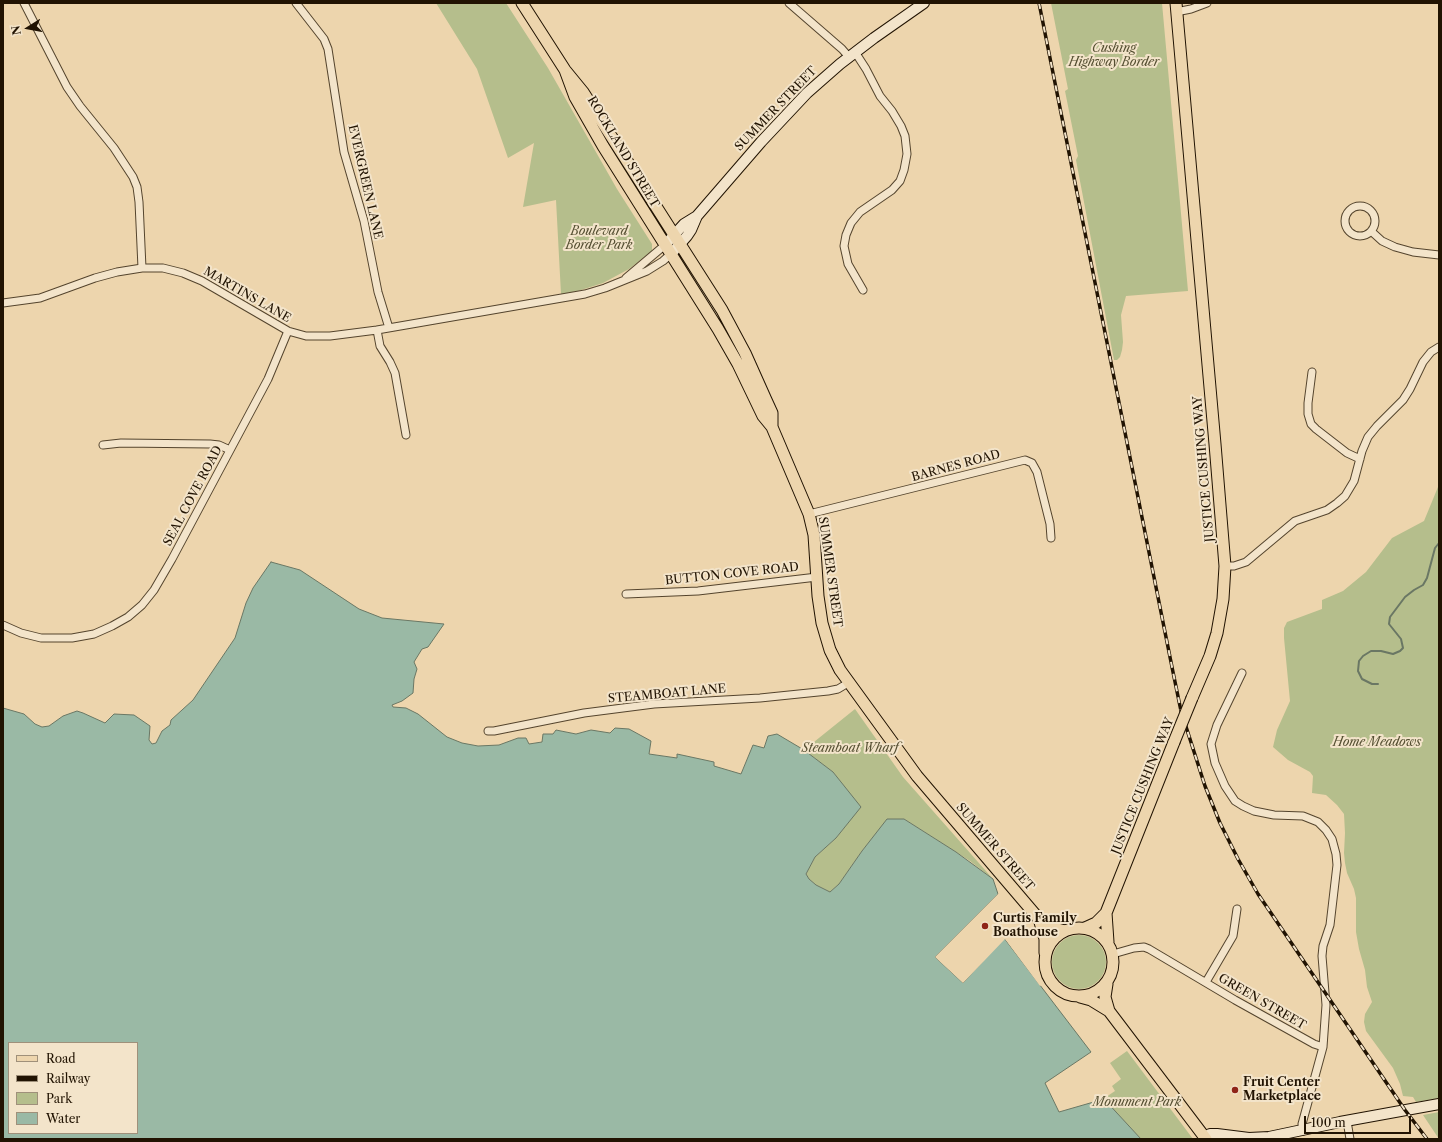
<!DOCTYPE html>
<html>
<head>
<meta charset="utf-8">
<style>
  body { margin:0 }
  #map { position:relative; width:1442px; height:1142px; overflow:hidden; background:#edd5ad; font-family:"Libre Caslon Text",serif }
  canvas { display:block }
  .frame { position:absolute; inset:0; border:4px solid #211302; pointer-events:none }
  .legend { position:absolute; left:8px; top:1042px; width:130px; height:92px; box-sizing:border-box; background:#f3e4ca; border:1px solid #9f907a; margin:0; padding:5px 7px; list-style:none; font-size:12px; color:#211302 }
  .legend li { display:flex; align-items:center; gap:8px; height:20px }
  .legend b { width:20px; border:1px solid #9f907a }
  .north { position:absolute; left:8px; top:8px; width:40px; height:40px; -webkit-text-stroke:3px #f3e4ca; paint-order:stroke; rotate:259deg; font-size:11px; font-weight:700; line-height:16px; text-align:center; color:#211302 }
  .north::after { content:''; display:block; margin:auto; width:14px; height:18px; background:#211302; clip-path:polygon(50% 0,100% 100%,50% 72%,0 100%) }
  .scale { position:absolute; left:1304px; top:1116px; width:107px; height:18px; box-sizing:border-box; border:2px solid #211302; border-top:0; padding-left:5px; font-size:12px; line-height:14px; white-space:nowrap; color:#211302; -webkit-text-stroke:3px #f3e4ca; paint-order:stroke }
</style>
</head>
<body>
<div id="map">
<canvas width="1442" height="1142"></canvas>
<div class="frame"></div>
<ul class="legend">
<li><b style="height:5px;background:#edd5ad"></b>Road</li>
<li><b style="height:5px;background:#211302"></b>Railway</li>
<li><b style="height:11px;background:#b5be8c"></b>Park</li>
<li><b style="height:11px;background:#9ab9a5"></b>Water</li>
</ul>
<div class="north">N</div>
<div class="scale">100 m</div>
</div>
<script>
const ctx = document.querySelector('canvas').getContext('2d');
ctx.lineJoin = 'round';
function fillPath(path, color) {
  ctx.fillStyle = color;
  ctx.fill(path, 'evenodd');
}
function shape(rows) {
  const path = new Path2D();
  for (const r of rows) {
    if (r.length === 3) {
      path.moveTo(r[0] + r[2], r[1]);
      path.arc(r[0], r[1], r[2], 0, 2 * Math.PI);
      continue;
    }
    path.moveTo(r[0], r[1]);
    for (let i = 2; i < r.length; i += 2) path.lineTo(r[i], r[i + 1]);
  }
  return path;
}
function trace(path, color, width, dash) {
  ctx.strokeStyle = color;
  ctx.lineWidth = width;
  ctx.lineCap = dash ? 'butt' : 'round';
  ctx.setLineDash(dash || []);
  ctx.stroke(path);
}
function drawText(font, color, halo, rows, align = 'center') {
  ctx.font = font + ' "Libre Caslon Text",serif';
  ctx.lineWidth = 4;
  ctx.setLineDash([]);
  ctx.textBaseline = 'middle';
  ctx.strokeStyle = halo;
  ctx.fillStyle = color;
  for (const [text, x, y, turn = 0] of rows) {
    ctx.save();
    ctx.translate(x, y);
    ctx.rotate((+turn || 0) * Math.PI / 180);
    ctx.textAlign = isNaN(turn) ? turn : align;
    if (halo) ctx.strokeText(text, 0, 0);
    ctx.fillText(text, 0, 0);
    ctx.restore();
  }
}
const green = shape([
  [436,3,506,3,548,68,617,189,652,244,652,251,629,269,603,283,578,291,561,294,556,200,523,207,534,143,508,158,477,69],
  [1051,3,1162,3,1188,291,1126,296,1121,315,1123,342,1122,350,1120,357,1117,360,1114,360,1076,160,1078,156,1065,91,1068,89],
  [1438,487,1439,1098,1416,1102,1413,1097,1403,1096,1400,1084,1393,1068,1366,1031,1364,1022,1365,1014,1372,1002,1367,987,1365,970,1359,949,1356,932,1356,898,1354,889,1347,873,1345,863,1344,853,1345,833,1344,814,1337,805,1326,795,1312,793,1313,776,1310,772,1288,760,1273,747,1277,730,1290,701,1284,638,1284,628,1287,622,1322,609,1322,600,1343,591,1366,572,1392,538,1424,521],
  [855,709,903,777,993,879,970,861,904,819,888,819,862,851,839,884,830,892,816,885,809,879,806,874,815,857,836,838,860,807,833,772,804,750],
  [1079,962,27],
  [1127,1051,1193,1139,1141,1139,1103,1099,1115,1091,1112,1086,1121,1079,1110,1063],
  [1439,1112,1439,1139,1423,1115]
]);
const water = shape([
  [271,562,300,570,359,609,382,618,444,624,428,647,422,649,414,662,417,669,414,679,413,693,402,701,392,705,393,707,406,708,418,714,447,737,462,743,478,746,499,745,518,738,526,738,529,744,542,742,543,734,553,734,556,730,576,734,591,730,610,733,615,728,629,729,651,741,649,754,677,758,677,754,714,762,714,766,741,774,753,745,764,748,768,736,777,734,804,750,833,772,861,807,836,838,815,857,806,874,809,879,816,885,830,892,839,884,862,851,887,819,904,819,956,852,993,879,998,894,935,957,963,983,1004,938,1091,1052,1045,1083,1059,1112,1104,1099,1141,1139,3,1139,3,708,24,714,35,724,42,727,49,726,63,716,77,711,83,713,105,723,114,714,134,715,150,726,149,740,152,744,156,743,162,731,170,725,171,720,193,700,235,638,246,603,253,588,271,562],
  [9,1043,137,1043,137,1133,9,1133,9,1043]
]);
const pier = shape([
  [999,893,999,896,938,957,963,980,1003,937,1005,937,1042,985,1040,986,1005,939,963,983,935,957]
]);
const stream = shape([
  [1378,684,1372,684,1362,679,1358,671,1359,661,1363,656,1371,651,1381,651,1393,654,1400,651,1403,648,1401,639,1389,624,1390,617,1405,597,1414,590,1423,585,1427,578,1435,548,1439,543]
]);
const street = shape([
  [24,3,67,87,80,106,114,148,133,177,137,187,139,202,142,268],
  [296,3,324,39,328,49,344,152,364,221,378,292,389,328],
  [789,3,842,49,849,57],
  [1176,12,1191,9,1207,3],
  [855,52,866,69,880,96,892,111,901,126,905,136,907,154,904,170,900,181,892,190,860,212,851,223,846,235,844,246,848,264,863,290],
  [1360,221,15],
  [1371,231,1382,241,1395,247,1413,252,1439,255],
  [626,278,665,245],
  [3,303,40,298,95,278,117,272,142,268,163,268,183,273,202,281,288,331,306,336,330,336,377,330,585,294,605,288,647,271,663,261,671,254],
  [377,330,380,346,390,362,395,373,406,435],
  [1312,372,1308,403,1308,414,1311,424,1316,429,1347,453,1360,459],
  [103,445,121,443,210,444,219,445,230,450],
  [809,514,1025,460,1032,463,1037,472,1050,524,1051,538],
  [1225,566,1234,566,1246,562,1295,521,1327,510,1337,503,1345,496,1354,481,1362,451,1368,437,1377,426,1403,400,1410,389,1423,362,1431,352,1439,347],
  [626,594,698,591,817,577],
  [3,625,21,633,41,638,72,638,94,634,112,626,128,617,142,605,154,590,172,559,268,379,288,331],
  [1242,673,1217,725,1211,744,1215,763,1225,786,1235,801,1243,806,1254,811,1274,815,1303,816,1318,822,1326,830,1332,839,1336,854,1337,865,1330,925,1323,946,1322,956,1326,1005,1323,1047,1302,1124,1303,1131],
  [488,731,494,731,584,713,654,704,760,698,828,691,838,689,848,683],
  [1113,954,1134,948,1144,947,1149,949,1235,1000,1314,1044,1323,1047],
  [1206,982,1233,936,1237,909],
  [1347,1121,1350,1139]
]);
const secondary = shape([
  [665,245,684,224,697,216,761,142,807,93,840,64,874,38,924,3],
  [671,254,687,236,691,230,697,216],
  [1204,1137,1210,1134,1217,1134,1249,1138,1269,1137,1340,1122,1439,1104]
]);
const primary = shape([
  [522,3,565,70,583,92,722,310,745,353,766,400,772,413,772,427],
  [1176,3,1215,444,1225,566,1223,599,1217,633,1210,656,1192,698],
  [565,70,575,97,603,146,718,329,738,364,763,416,772,427,809,514,814,535,818,596,822,623,830,650,840,670,917,776,1039,919,1054,928,1065,931],
  [1106,913,1108,942],
  [1039,919,1045,939,1045,953],
  [1079,962,34],
  [1085,928,1096,923,1106,913,1174,742],
  [1107,984,1105,997,1109,1011],
  [1080,997,1091,1000,1109,1011,1206,1139]
]);
const rail = shape([
  [1039,3,1173,672,1181,711,1205,786,1220,823,1238,859,1258,894,1405,1110,1427,1139]
]);
const primaryBridge = shape([
  [1174,742,1192,698]
]);
const markers = [
  [985,926,4,"#8f2418"],
  [1235,1090,4,"#8f2418"]
];
const parkNames = [
  ["Cushing",1114,49],
  ["Highway Border",1114,63],
  ["Boulevard",599,232],
  ["Border Park",599,246],
  ["Home Meadows",1377,743],
  ["Steamboat Wharf",850,749],
  ["Monument Park",1137,1103]
];
const streetNames = [
  ["SUMMER STREET",776,109,-46],
  ["ROCKLAND STREET",623,152,59],
  ["EVERGREEN LANE",365,182,77],
  ["MARTINS LANE",247,295,30],
  ["BARNES ROAD",956,466,-15],
  ["JUSTICE CUSHING WAY",1204,469,-95],
  ["SEAL COVE ROAD",193,496,-62],
  ["SUMMER STREET",830,572,82],
  ["BUTTON COVE ROAD",732,574,-6],
  ["STEAMBOAT LANE",667,694,-5],
  ["JUSTICE CUSHING WAY",1143,786,-68],
  ["SUMMER STREET",995,847,49],
  ["GREEN STREET",1262,1002,30]
];
const poiNames = [
  ["Curtis Family",993,919],
  ["Boathouse",993,933],
  ["Fruit Center",1243,1083],
  ["Marketplace",1243,1097]
];
fillPath(green, '#b5be8c');
fillPath(water, '#9ab9a5');
trace(water, '#6a7764', 1);
fillPath(pier, '#edd5ad');
trace(stream, '#6a7764', 2);
trace(street, '#54442d', 9);
trace(secondary, '#211302', 12);
trace(primary, '#211302', 13);
trace(street, '#f3e4ca', 7);
trace(secondary, '#f3e4ca', 10);
trace(primary, '#edd5ad', 11);
trace(rail, '#211302', 3.5);
trace(rail, '#f3e4ca', 2, [6]);
trace(primaryBridge, '#211302', 13, []);
trace(primaryBridge, '#edd5ad', 11);
for (const [x, y, r, color] of markers) {
  const dot = new Path2D();
  dot.arc(x, y, r, 0, 2 * Math.PI);
  ctx.fillStyle = color;
  ctx.fill(dot);
  trace(dot, '#f3e4ca', 1.5);
}
drawText('italic 12px', '#554f32', '#f3e4ca', parkNames);
drawText('12px', '#211302', '#f3e4ca', streetNames);
drawText('bold 12px', '#211302', '#f3e4ca', poiNames, 'left');
</script>
</body>
</html>
